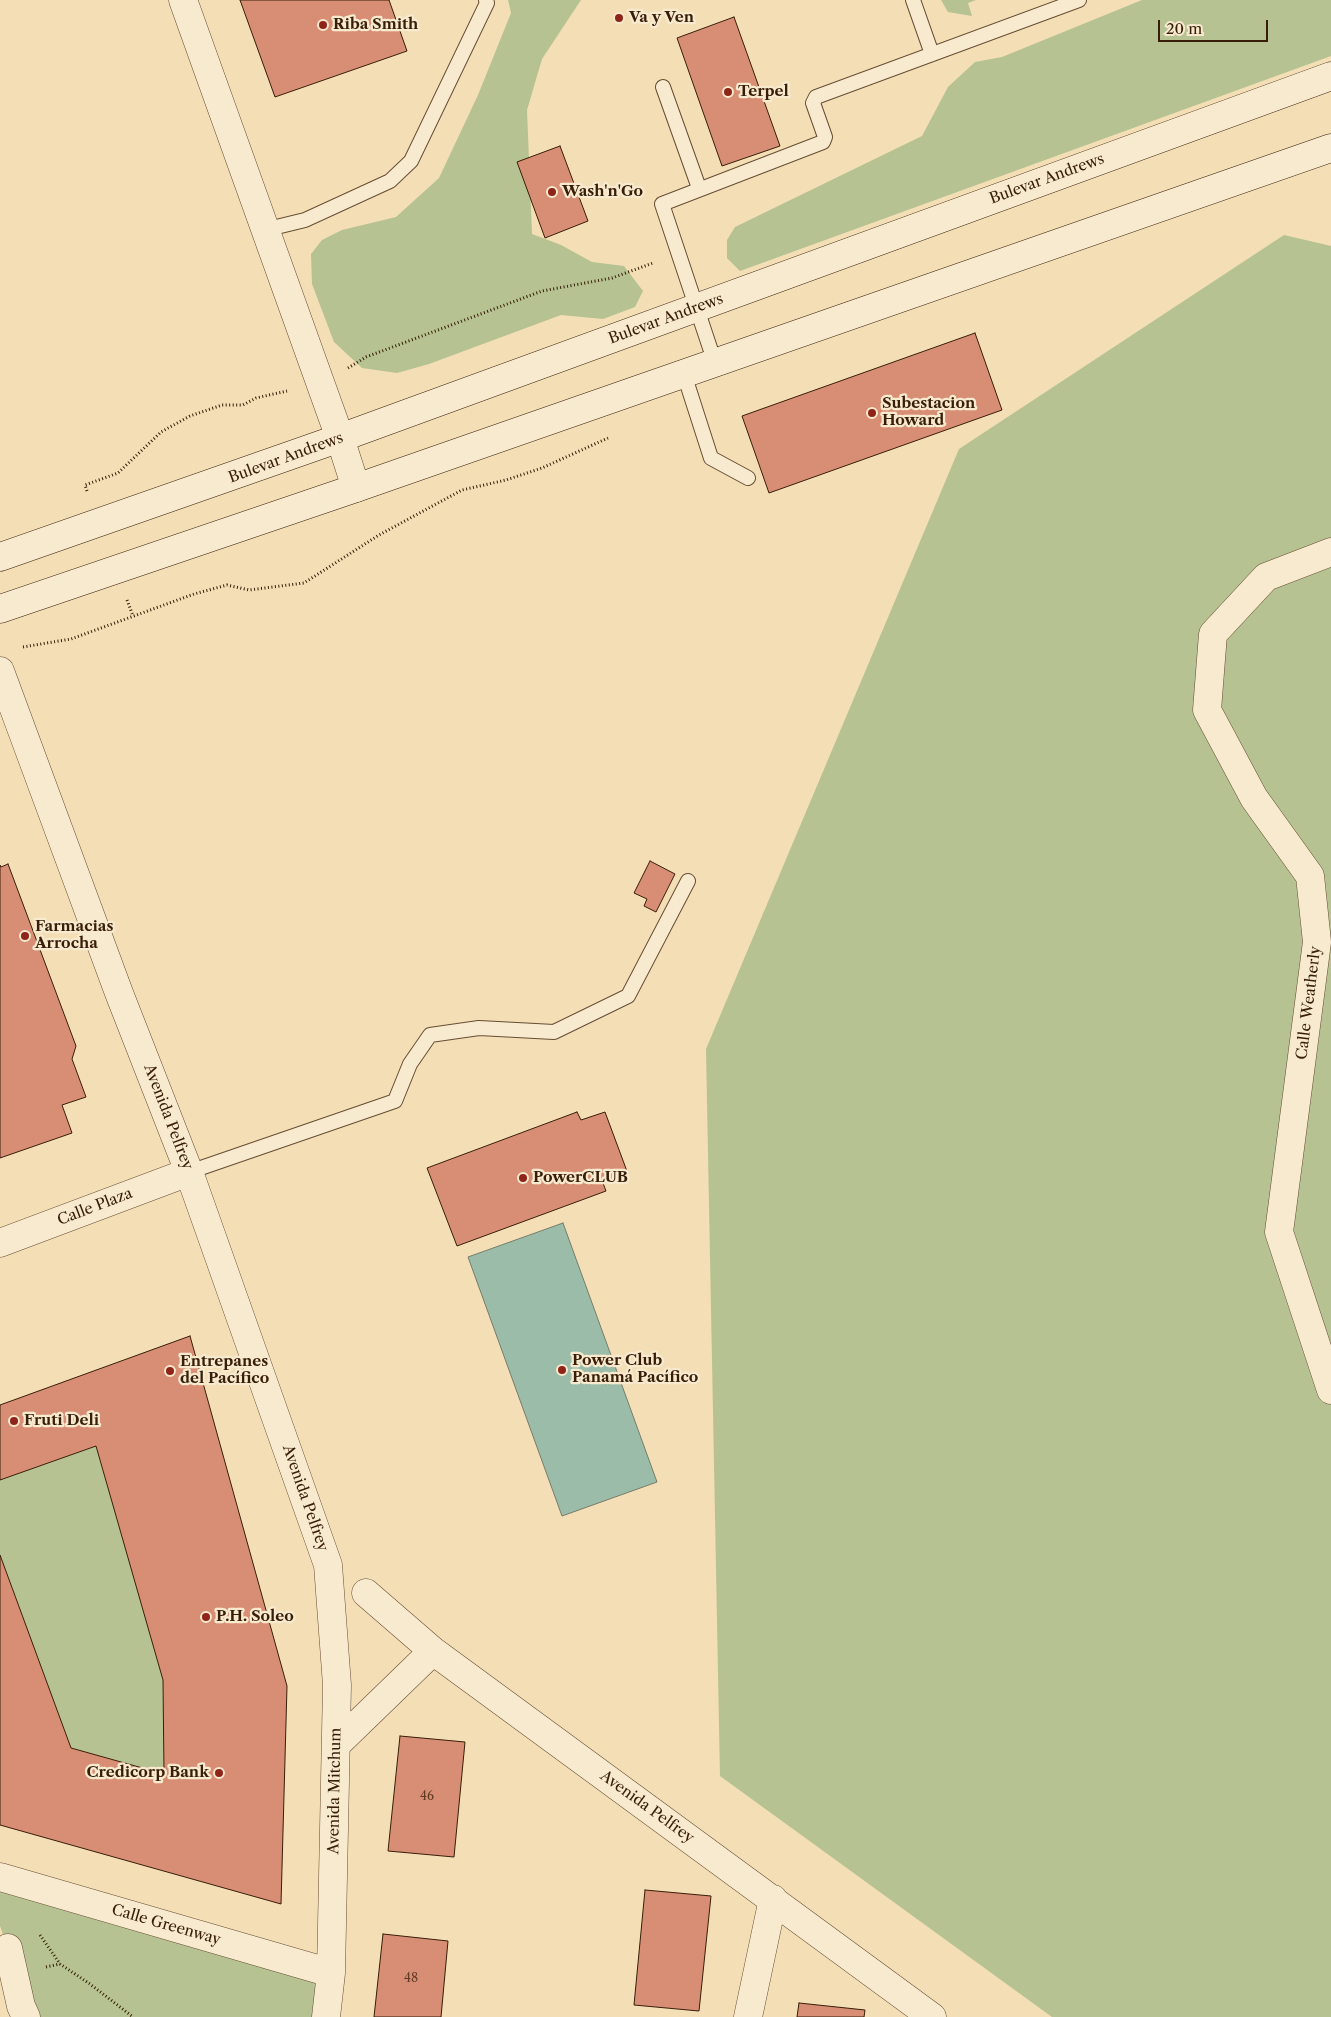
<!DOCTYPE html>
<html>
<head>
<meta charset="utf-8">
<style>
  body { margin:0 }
  #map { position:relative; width:1331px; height:2017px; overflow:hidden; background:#f3deb5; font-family:"Libre Caslon Text",serif }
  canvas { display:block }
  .scale { position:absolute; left:1158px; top:20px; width:110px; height:22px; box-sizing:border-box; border:2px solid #381d08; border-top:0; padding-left:6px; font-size:15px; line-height:18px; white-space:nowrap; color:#381d08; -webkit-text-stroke:4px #f7eacf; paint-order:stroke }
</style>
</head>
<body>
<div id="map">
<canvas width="1331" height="2017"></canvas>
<div class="scale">20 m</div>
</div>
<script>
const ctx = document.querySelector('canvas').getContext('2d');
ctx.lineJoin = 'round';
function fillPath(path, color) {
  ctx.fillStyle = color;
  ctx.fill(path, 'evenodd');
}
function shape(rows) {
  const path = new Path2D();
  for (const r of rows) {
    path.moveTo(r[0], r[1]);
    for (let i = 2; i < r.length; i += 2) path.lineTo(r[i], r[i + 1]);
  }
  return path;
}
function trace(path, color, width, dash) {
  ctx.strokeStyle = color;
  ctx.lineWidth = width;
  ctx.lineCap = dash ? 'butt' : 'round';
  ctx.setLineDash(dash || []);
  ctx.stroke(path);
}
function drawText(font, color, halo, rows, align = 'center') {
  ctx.font = font + ' "Libre Caslon Text",serif';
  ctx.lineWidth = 4.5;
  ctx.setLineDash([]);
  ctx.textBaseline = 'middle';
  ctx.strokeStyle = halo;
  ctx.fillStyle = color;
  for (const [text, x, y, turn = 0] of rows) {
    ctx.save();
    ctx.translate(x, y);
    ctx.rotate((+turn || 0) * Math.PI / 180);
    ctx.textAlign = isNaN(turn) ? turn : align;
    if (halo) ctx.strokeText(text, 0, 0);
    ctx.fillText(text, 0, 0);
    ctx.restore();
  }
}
const green = shape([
  [508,0,581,0,542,59,527,110,532,234,561,245,592,262,624,266,643,291,635,307,603,319,561,315,429,364,397,373,362,368,334,342,312,284,311,254,322,240,342,230,396,217,439,178,478,95,511,13],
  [941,0,976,0,968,3,972,16,948,12],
  [1142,0,1331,0,1331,56,740,271,727,258,727,240,735,227,922,136,948,87,975,62,1002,57],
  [1284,235,1331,246,1331,2017,1052,2017,720,1776,706,1049,959,449],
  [96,1446,163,1680,164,1774,71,1748,0,1555,0,1480],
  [0,1877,331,1973,326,2017,26,2017,8,1948,0,1926]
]);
const water = shape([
  [563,1223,657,1482,562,1516,468,1257,563,1223]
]);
const building = shape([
  [240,0,389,0,407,51,275,97,240,0],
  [734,17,780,146,722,166,677,38,734,17],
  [560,146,588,221,545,238,517,162,560,146],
  [975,333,1002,410,769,493,742,416,975,333],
  [650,861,675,874,656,912,644,906,647,899,634,893,650,861],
  [8,864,76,1046,72,1059,86,1097,62,1105,72,1133,0,1158,0,865,1,867,8,864],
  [577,1112,581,1120,605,1112,628,1174,603,1183,606,1191,457,1246,427,1168,577,1112],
  [190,1336,287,1686,281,1904,0,1825,0,1555,71,1748,164,1774,163,1680,96,1446,0,1480,0,1405,190,1336],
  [400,1736,465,1742,454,1857,388,1851,400,1736],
  [645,1890,711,1896,699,2011,634,2005,645,1890],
  [383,1934,448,1941,441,2017,374,2017,383,1934],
  [799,2003,865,2010,864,2017,797,2017,799,2003]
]);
const path = shape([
  [348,368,366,357,542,291,612,278,653,263],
  [87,491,85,485,118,473,161,432,190,416,222,405,243,405,256,398,287,391],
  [127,600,133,616],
  [23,647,71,639,194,594,227,585,249,590,304,583,379,535,462,490,506,480,542,468,608,438],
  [40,1935,60,1964,90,1984,133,2017],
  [46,1967,60,1964]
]);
const lane = shape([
  [913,0,932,54],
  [663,87,699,188],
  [264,230,305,220,390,181,411,161,487,3,486,0],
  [715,363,662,204,823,142,825,137,813,103,816,97,1079,0],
  [684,374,711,458,748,478],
  [189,1172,395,1101,410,1064,430,1035,479,1028,554,1032,628,996,688,881]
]);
const street = shape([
  [183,0,340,438,356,488],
  [1331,552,1266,577,1213,634,1207,710,1254,798,1310,876,1317,942,1279,1232,1331,1390],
  [0,671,119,993,189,1172,328,1565,337,1685,331,1973,326,2017],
  [0,1243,189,1172],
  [366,1593,433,1651,932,2017],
  [336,1745,433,1651],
  [0,1877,331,1973],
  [8,1948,21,2006,26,2017],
  [748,2017,773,1899]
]);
const secondary = shape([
  [0,557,340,438,1331,76],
  [0,609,356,488,1331,148]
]);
const markers = [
  [619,18,5,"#8f2418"],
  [323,25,5,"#8f2418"],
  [728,92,5,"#8f2418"],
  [552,192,5,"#8f2418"],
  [872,413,5,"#8f2418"],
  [25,936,5,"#8f2418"],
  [523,1178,5,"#8f2418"],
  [562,1370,5,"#8f2418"],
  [170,1371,5,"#8f2418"],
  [14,1421,5,"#8f2418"],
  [206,1617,5,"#8f2418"],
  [219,1773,5,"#8f2418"]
];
const numberNames = [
  ["46",427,1797],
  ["48",411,1979]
];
const poiNames = [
  ["Va y Ven",629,18],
  ["Riba Smith",333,25],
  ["Terpel",738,92],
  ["Wash'n'Go",562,192],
  ["Subestacion",882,404],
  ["Howard",882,421],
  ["Farmacias",35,927],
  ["Arrocha",35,944],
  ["PowerCLUB",533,1178],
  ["Power Club",572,1361],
  ["Panamá Pacífico",572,1378],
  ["Entrepanes",180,1362],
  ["del Pacífico",180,1379],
  ["Fruti Deli",24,1421],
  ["P.H. Soleo",216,1617],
  ["Credicorp Bank",209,1773,"right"]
];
const streetNames = [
  ["Bulevar Andrews",1047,179,-20],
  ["Bulevar Andrews",666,319,-20],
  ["Bulevar Andrews",286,458,-20],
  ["Calle Weatherly",1309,1003,-83],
  ["Avenida Pelfrey",168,1117,69],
  ["Calle Plaza",95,1207,-21],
  ["Avenida Pelfrey",305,1498,71],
  ["Avenida Mitchum",335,1791,-89],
  ["Avenida Pelfrey",647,1807,36],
  ["Calle Greenway",166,1925,16]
];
fillPath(green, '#b6c291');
fillPath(water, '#9cbcaa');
trace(water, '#747c69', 1);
fillPath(building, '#d88e75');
trace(building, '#381d08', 1);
trace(lane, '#674d33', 16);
trace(street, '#674d33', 29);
trace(secondary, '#381d08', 29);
trace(path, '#381d08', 3, [1, 2.5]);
trace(lane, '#f7eacf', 14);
trace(street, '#f7eacf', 28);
trace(secondary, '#f7eacf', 28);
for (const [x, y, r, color] of markers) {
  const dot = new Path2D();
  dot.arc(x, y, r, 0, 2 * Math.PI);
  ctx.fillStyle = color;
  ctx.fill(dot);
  trace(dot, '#f7eacf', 2);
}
drawText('12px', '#603923', null, numberNames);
drawText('bold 15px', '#381d08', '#f7eacf', poiNames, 'left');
drawText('15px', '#381d08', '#f7eacf', streetNames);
</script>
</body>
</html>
